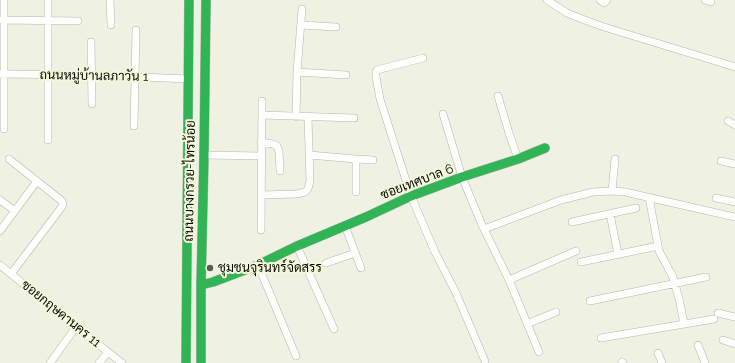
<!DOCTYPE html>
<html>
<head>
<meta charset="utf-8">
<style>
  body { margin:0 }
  canvas { display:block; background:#eff2e2 }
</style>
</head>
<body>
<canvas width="735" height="363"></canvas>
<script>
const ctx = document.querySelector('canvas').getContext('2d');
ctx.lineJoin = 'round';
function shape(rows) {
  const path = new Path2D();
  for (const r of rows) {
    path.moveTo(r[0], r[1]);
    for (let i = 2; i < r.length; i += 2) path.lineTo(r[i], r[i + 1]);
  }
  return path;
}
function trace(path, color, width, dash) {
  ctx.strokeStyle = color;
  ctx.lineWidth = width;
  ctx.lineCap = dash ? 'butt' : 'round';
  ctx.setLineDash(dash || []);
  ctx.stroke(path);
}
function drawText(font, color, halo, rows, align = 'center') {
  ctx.font = font + ' Raleway,Sarabun,sans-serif';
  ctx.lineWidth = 4;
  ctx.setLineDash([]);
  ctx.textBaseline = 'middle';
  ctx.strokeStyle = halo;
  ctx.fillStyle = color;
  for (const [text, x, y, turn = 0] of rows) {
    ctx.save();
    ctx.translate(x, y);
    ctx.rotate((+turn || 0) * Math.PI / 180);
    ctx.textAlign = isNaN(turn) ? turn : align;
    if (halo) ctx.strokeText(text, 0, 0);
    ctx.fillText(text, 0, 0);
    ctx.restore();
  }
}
const street = shape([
  [110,0,111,25],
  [547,0,567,13,582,19,604,27,735,67],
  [600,0,604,3,607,0],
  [705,0,711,2],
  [2,20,78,21],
  [301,25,336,27],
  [91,42,92,104],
  [423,58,377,70,376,72,376,77,380,99,411,196,435,252,456,293,485,361],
  [297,72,346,75],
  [0,74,92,75,189,79],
  [498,96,509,133,518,159],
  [443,114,462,177,482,225,509,280,539,352],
  [262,115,354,118],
  [296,117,297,72,302,9],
  [728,121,735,125],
  [134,126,136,30],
  [4,129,4,0],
  [48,140,48,0],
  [261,142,273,144,277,146,279,151,280,171],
  [204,155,261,156],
  [309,155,356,159,373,160],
  [9,159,62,201,63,204,61,208,11,274],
  [721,161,735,164],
  [612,191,615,159],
  [356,192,356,159],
  [261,195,297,194,305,192,308,189,310,181,308,117],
  [649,197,659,251,673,277,680,303,684,324],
  [716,198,735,202],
  [0,200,15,211],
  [610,214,618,254],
  [572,222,636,208],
  [345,226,361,268],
  [484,229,561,200,593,192,612,191,625,192,735,217],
  [261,230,262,101],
  [0,231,37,181],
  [297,246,334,329],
  [581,262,658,246],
  [326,263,355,253],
  [0,265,76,327,122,363],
  [258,265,296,356],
  [509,280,576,251],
  [590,301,706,277],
  [718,313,735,317],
  [527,324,556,312],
  [601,338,714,319],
  [723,340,735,344],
  [698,345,705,363],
  [658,353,662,363],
  [622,362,623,363],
  [50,363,76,327],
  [99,363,108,352]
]);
const fast = shape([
  [201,285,213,282,258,265,297,246,366,217,411,196,462,177,518,159,545,148],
  [186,363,189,0],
  [201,363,201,285,204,155,206,0]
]);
const markers = [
  [210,268,4,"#5b5d52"]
];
const streetNames = [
  ["ถนนหมู่บ้านลภาวัน 1",94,76,1],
  ["ถนนบางกรวย-ไทรน้อย",190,181,-89],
  ["ซอยเทศบาล 6",417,182,-21],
  ["ซอยกฤษดานคร 11",61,314,39]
];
const poiNames = [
  ["ชุมชนจุรินทร์จัดสรร",218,268]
];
trace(street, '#b5b7ab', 8);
trace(fast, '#b5b7ab', 10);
trace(street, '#fdfdfb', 7);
trace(fast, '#30b455', 9);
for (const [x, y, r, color] of markers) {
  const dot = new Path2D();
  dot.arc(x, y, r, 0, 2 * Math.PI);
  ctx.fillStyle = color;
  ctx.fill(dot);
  trace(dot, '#f3f8dc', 1.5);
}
drawText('13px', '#0b0d05', '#f3f8dc', streetNames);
drawText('13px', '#0b0d05', '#f3f8dc', poiNames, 'left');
</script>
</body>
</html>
